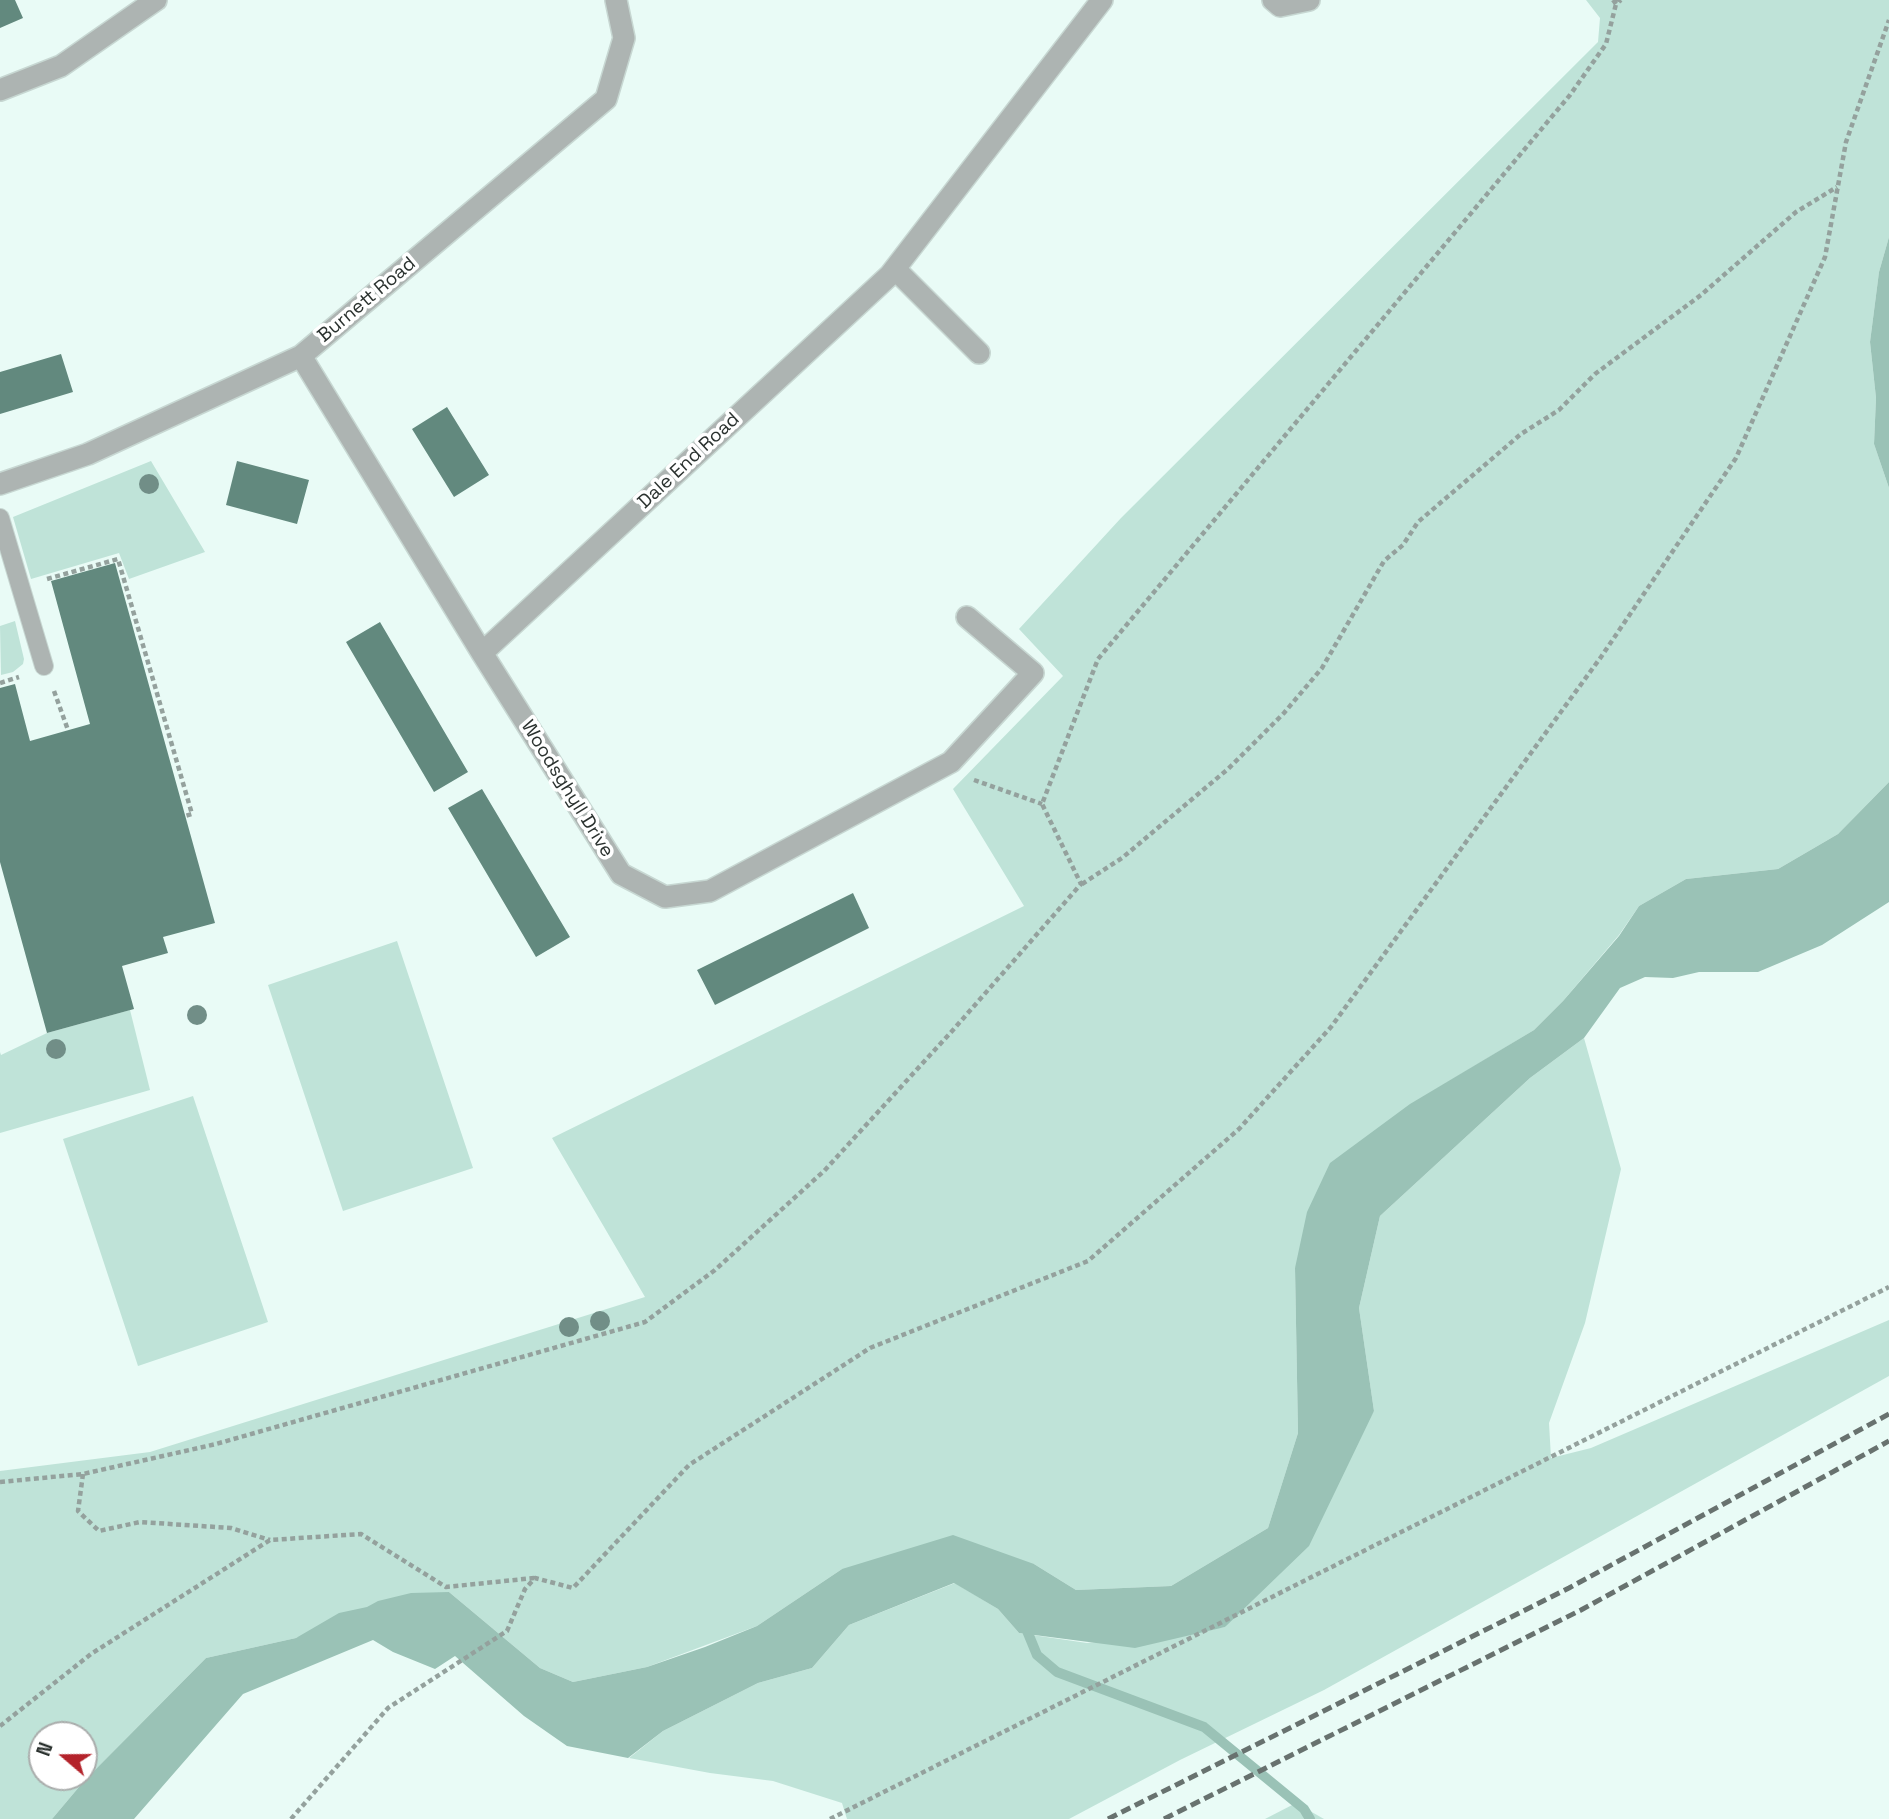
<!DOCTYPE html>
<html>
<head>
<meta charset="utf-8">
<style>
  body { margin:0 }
  #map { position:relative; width:1889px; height:1819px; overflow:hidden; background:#e9fbf6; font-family:"Space Grotesk",sans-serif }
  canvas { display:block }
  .north { position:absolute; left:28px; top:1721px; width:70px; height:70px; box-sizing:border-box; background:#fff; border:2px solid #aaadac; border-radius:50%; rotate:290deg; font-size:19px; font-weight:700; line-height:28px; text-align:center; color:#2b322f }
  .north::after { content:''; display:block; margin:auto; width:24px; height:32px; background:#b4232b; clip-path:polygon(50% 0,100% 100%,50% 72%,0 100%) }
</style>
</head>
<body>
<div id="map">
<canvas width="1889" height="1819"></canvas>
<div class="north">N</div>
</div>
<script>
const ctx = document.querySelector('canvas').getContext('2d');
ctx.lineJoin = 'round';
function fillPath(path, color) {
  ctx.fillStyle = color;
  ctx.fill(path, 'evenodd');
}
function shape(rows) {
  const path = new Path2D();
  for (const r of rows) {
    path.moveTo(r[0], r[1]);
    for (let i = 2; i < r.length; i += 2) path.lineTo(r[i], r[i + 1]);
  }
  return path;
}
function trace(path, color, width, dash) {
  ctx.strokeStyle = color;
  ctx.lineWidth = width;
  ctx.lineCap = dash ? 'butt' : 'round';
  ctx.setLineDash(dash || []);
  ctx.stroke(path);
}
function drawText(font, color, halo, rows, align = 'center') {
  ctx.font = font + ' "Space Grotesk",sans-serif';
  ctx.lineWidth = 7;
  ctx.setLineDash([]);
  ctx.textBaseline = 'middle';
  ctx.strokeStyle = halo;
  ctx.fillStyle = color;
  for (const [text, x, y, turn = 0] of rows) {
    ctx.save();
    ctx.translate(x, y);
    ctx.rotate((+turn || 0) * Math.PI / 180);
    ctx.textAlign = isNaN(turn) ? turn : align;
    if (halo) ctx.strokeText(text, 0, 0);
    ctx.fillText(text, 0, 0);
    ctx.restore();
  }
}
const green = shape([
  [1586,0,1889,0,1889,237,1879,272,1870,342,1876,398,1874,444,1889,488,1889,782,1838,834,1778,869,1686,879,1639,906,1619,935,1563,1001,1534,1030,1420,1099,1295,1268,1298,1433,1268,1528,1171,1586,1076,1590,1034,1564,842,1569,757,1626,647,1667,573,1682,540,1668,449,1592,296,1638,206,1658,84,1781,52,1819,0,1819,0,1471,150,1452,645,1297,552,1138,1024,906,953,789,1063,676,1019,629,1121,518,1598,42,1600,18],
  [42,1735,84,1735,84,1777,42,1777],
  [151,461,205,552,129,579,119,553,31,579,13,517],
  [15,621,24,659,23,664,13,672,1,675,0,626],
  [397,941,473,1168,343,1211,268,985],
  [130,1010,150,1090,0,1133,0,1052,1,1055,47,1033],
  [1584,1038,1621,1169,1585,1323,1549,1423,1551,1458,1591,1448,1889,1320,1889,1376,1324,1690,1180,1760,1069,1819,847,1819,842,1803,773,1781,710,1773,629,1758,663,1731,758,1683,812,1668,849,1625,955,1583,998,1609,1019,1633,1087,1643,1225,1627,1374,1411,1359,1308,1380,1216,1530,1078],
  [193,1096,268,1322,138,1366,63,1139],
  [1296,1803,1324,1819,1265,1819]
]);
const water = shape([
  [1889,237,1889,488,1874,444,1876,398,1870,342,1879,272],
  [1889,782,1889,902,1822,945,1758,972,1699,972,1673,978,1645,977,1620,988,1584,1038,1530,1078,1380,1216,1359,1308,1374,1411,1309,1546,1225,1627,1135,1648,1019,1633,998,1609,954,1583,849,1625,812,1668,758,1683,663,1731,628,1758,567,1746,524,1716,455,1656,435,1669,393,1652,373,1640,243,1694,134,1819,52,1819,84,1781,206,1658,296,1638,339,1613,367,1607,378,1601,411,1593,449,1592,540,1668,573,1682,647,1667,705,1647,757,1626,842,1569,953,1535,1034,1564,1076,1590,1171,1586,1268,1528,1298,1433,1295,1268,1307,1212,1330,1163,1410,1104,1534,1030,1563,1001,1619,936,1639,906,1686,879,1778,869,1838,834]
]);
const stream = shape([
  [1023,1621,1037,1655,1057,1672,1204,1727,1304,1809,1310,1819]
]);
const building = shape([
  [0,0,15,0,23,18,0,28],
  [61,354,73,392,0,414,0,372],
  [447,407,489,475,454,497,412,429],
  [237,461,309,480,297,524,226,505],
  [115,563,215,923,163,937,168,953,122,966,134,1009,47,1033,0,862,0,688,15,684,30,741,90,724,51,581],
  [380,622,468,772,434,792,346,642],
  [482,789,570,937,536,957,448,808],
  [853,893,869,928,715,1005,697,970]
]);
const path = shape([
  [1613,0,1616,4,1621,0],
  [47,579,118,559,192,814,185,816],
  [0,683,19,677],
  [54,691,68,730],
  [974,780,1042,804],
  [1082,884,1122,858,1228,769,1284,713,1322,668,1384,561,1403,545,1418,522,1521,434,1559,410,1595,374,1701,295,1796,212,1837,187],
  [83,1474,78,1511,99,1531,140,1522,231,1528,270,1540],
  [0,1482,83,1474,216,1444,645,1322,715,1270,824,1171,953,1030,1081,884,1042,804,1098,659,1570,95,1606,44,1617,0],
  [0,1726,91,1654,270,1540,361,1534,446,1587,534,1578],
  [291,1819,388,1708,507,1631,525,1589,535,1578,573,1588,689,1465,870,1348,1088,1261,1239,1129,1331,1027,1601,657,1736,458,1825,257,1846,142,1889,20],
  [830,1819,1889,1287]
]);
const lane = shape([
  [0,518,44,666]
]);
const street = shape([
  [1273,0,1280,6,1309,0],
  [0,90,61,66,156,0],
  [895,269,979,353],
  [301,356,482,653,621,874,665,897,710,891,951,762,1033,673,967,617],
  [0,484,88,454,301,356,606,99,624,38,616,0],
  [482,653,890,275,1102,0]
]);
const rail = shape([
  [1108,1819,1569,1588,1889,1414],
  [1164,1819,1581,1610,1889,1441]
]);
const trees = [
  [149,484],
  [197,1015],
  [56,1049],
  [600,1321],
  [569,1327]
];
const streetNames = [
  ["Burnett Road",367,300,-40],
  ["Dale End Road",689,461,-43],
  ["Woodsghyll Drive",567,789,58]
];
fillPath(green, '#bfe3d8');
fillPath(water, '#9ac2b6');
trace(stream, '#9ac2b6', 10);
fillPath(building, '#62897e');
trace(lane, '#c7d7d2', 20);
trace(street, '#c7d7d2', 24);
trace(path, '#94a19d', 4.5, [5, 3.5]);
trace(lane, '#adb4b2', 18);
trace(street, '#adb4b2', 21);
trace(rail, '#68726f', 5, [10, 5]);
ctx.fillStyle = '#718e87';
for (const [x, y] of trees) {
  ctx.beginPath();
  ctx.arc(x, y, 10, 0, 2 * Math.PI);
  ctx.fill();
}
drawText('19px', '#2b322f', '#fff', streetNames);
</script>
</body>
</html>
